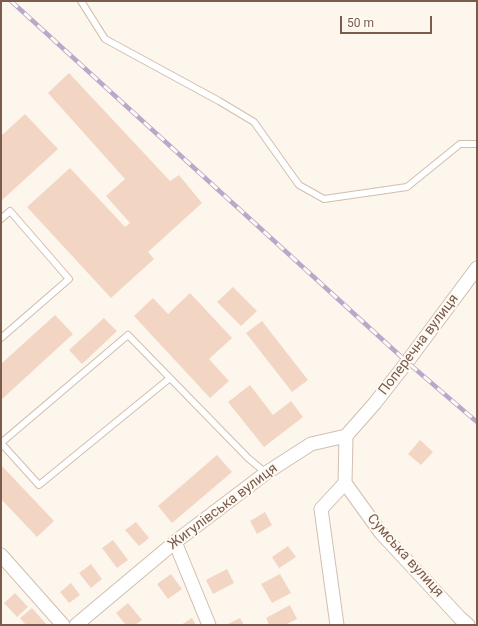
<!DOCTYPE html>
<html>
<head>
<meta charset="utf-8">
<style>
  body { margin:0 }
  #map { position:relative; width:478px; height:626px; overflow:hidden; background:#fdf6ec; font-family:Roboto,sans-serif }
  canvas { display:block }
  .frame { position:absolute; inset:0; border:2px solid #7a5c4d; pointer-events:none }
  .scale { position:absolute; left:340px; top:16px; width:92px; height:18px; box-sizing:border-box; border:2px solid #7a5c4d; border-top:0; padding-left:5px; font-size:12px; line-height:14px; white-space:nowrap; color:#7a5c4d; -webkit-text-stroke:3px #fffaf3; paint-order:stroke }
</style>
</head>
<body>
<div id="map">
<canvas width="478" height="626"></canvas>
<div class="frame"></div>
<div class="scale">50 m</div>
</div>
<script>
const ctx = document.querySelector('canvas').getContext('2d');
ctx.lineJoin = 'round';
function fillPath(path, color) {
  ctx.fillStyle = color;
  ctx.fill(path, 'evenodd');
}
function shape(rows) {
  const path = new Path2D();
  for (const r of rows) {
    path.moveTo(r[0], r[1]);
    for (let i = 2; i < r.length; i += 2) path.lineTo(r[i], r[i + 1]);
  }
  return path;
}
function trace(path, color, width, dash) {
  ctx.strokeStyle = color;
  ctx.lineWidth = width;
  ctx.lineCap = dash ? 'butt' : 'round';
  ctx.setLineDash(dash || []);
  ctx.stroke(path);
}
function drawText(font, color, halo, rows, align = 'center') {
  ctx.font = font + ' Roboto,sans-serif';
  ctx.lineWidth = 4;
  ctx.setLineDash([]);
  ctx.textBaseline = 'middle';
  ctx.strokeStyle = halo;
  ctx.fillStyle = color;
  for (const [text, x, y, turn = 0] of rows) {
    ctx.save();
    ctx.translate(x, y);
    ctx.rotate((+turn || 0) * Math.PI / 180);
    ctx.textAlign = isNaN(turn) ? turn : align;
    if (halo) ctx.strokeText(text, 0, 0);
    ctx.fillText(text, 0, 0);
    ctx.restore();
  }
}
const building = shape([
  [69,73,170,181,179,175,202,203,148,252,154,259,111,298,27,207,70,168,125,227,130,223,106,196,125,179,48,93],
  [25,114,58,149,1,201,1,136],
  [233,287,257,311,241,326,217,302],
  [190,293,232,338,209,359,229,381,210,398,134,316,153,298,168,314],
  [55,315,73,334,1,400,1,364],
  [104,318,117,331,82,364,69,350],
  [262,321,308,380,292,392,246,333],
  [250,385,273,415,291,401,303,417,264,447,228,402],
  [420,440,433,452,421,465,408,454],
  [217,455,232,472,172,523,158,506],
  [1,465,54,521,37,537,1,499],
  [265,512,272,525,257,534,250,521],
  [136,522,149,538,139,546,125,530],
  [113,540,128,560,117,568,102,548],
  [288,546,296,557,279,568,272,557],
  [91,564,102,579,91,588,79,573],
  [227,569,234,583,213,594,206,580],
  [171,574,182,589,168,599,157,584],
  [280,574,291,593,272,603,261,584],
  [71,583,80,595,69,603,60,592],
  [15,593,28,607,17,617,4,603],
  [128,603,142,620,135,625,126,625,116,613],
  [290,605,297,619,285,625,269,625,266,618],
  [32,608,47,625,26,625,20,618],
  [192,618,196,625,181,625],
  [240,618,244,625,226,625]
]);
const service = shape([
  [81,1,105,39,219,101,254,122,299,185,324,199,407,187,460,144,477,144],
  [1,219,10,211,69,279,1,338],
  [170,378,39,485,1,443,128,335,248,458,266,473]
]);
const minor = shape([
  [346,436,345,483,381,533,460,618,468,625],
  [175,542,209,625],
  [1,555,63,625],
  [76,625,175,542,266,473,311,444,346,436,375,403,407,362,477,268],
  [337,625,321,509,345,483]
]);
const rail = shape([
  [11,1,407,362,477,422]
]);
const streetNames = [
  ["Поперечна вулиця",419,345,-53],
  ["Жигулівська вулиця",223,507,-37],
  ["Сумська вулиця",405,556,48]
];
fillPath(building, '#f3d5c3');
trace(service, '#d1beb0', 8);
trace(minor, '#d1beb0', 15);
trace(service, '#fff', 6);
trace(minor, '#fff', 13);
trace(rail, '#b9a8c9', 4.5);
trace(rail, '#fffaf3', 3, [9]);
drawText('14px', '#7a5c4d', '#fffaf3', streetNames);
</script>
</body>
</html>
